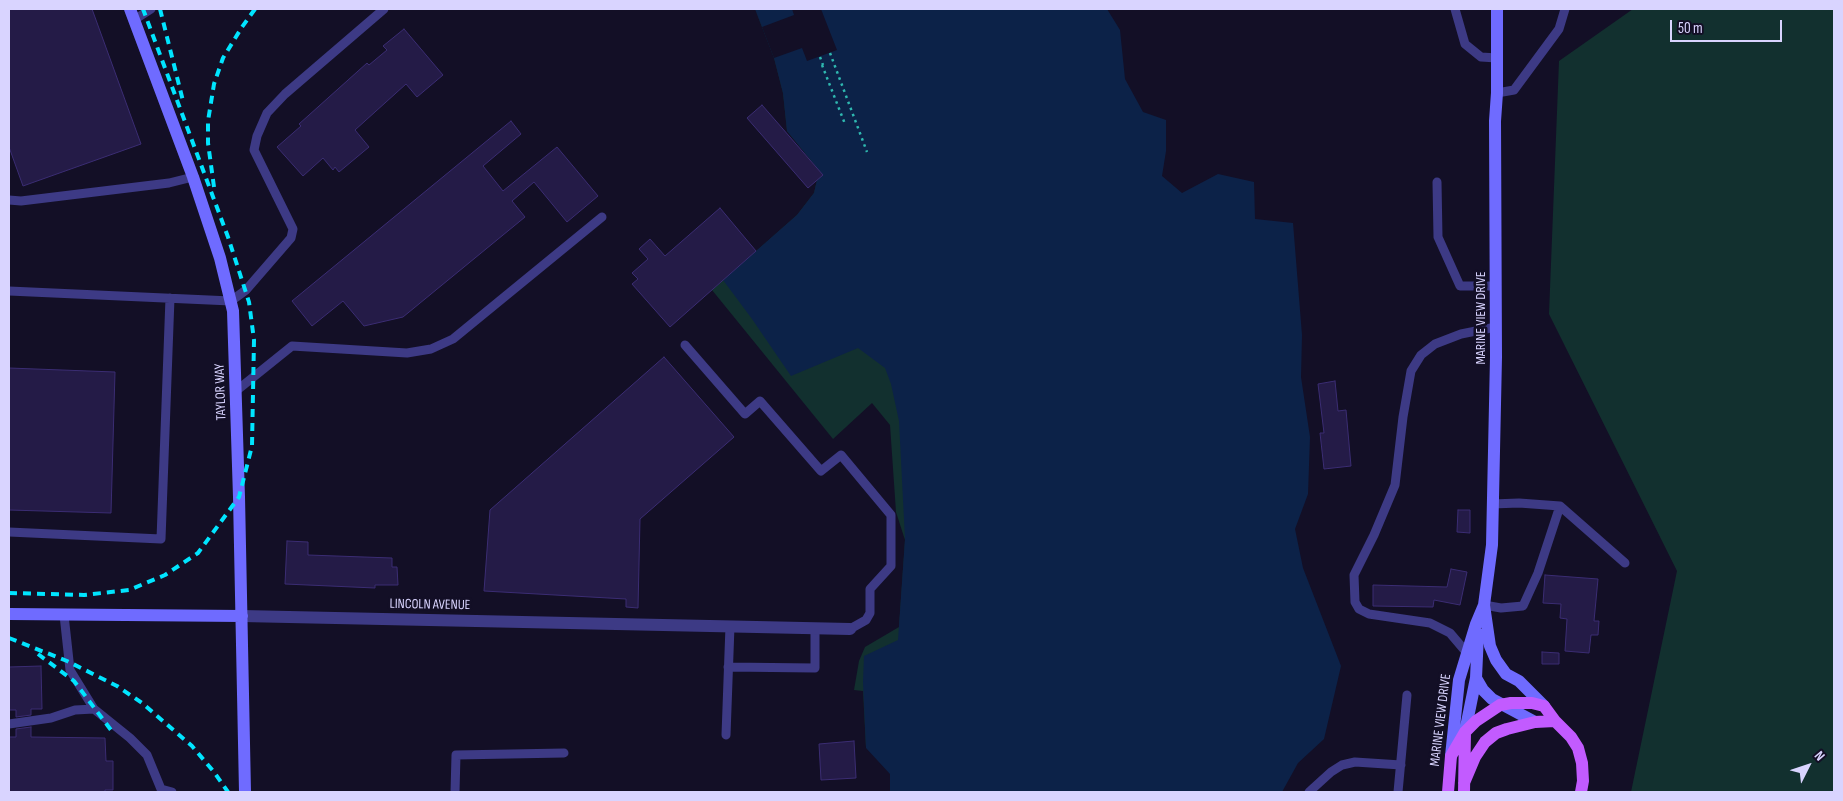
<!DOCTYPE html>
<html>
<head>
<meta charset="utf-8">
<style>
  body { margin:0 }
  #map { position:relative; width:1843px; height:801px; overflow:hidden; background:#130f26; font-family:"Sofia Sans Condensed",sans-serif }
  canvas { display:block }
  .frame { position:absolute; inset:0; border:10px solid #d9d4ff; pointer-events:none }
  .north { position:absolute; left:1783px; top:741px; width:50px; height:50px; -webkit-text-stroke:4px #130f26; paint-order:stroke; rotate:49deg; font-size:14px; font-weight:700; line-height:20px; text-align:center; color:#d9d4ff }
  .north::after { content:''; display:block; margin:auto; width:18px; height:22px; background:#d9d4ff; clip-path:polygon(50% 0,100% 100%,50% 72%,0 100%) }
  .scale { position:absolute; left:1670px; top:20px; width:112px; height:22px; box-sizing:border-box; border:2px solid #d9d4ff; border-top:0; padding-left:6px; font-size:15px; line-height:18px; white-space:nowrap; color:#d9d4ff; -webkit-text-stroke:4px #130f26; paint-order:stroke }
</style>
</head>
<body>
<div id="map">
<canvas width="1843" height="801"></canvas>
<div class="frame"></div>
<div class="north">N</div>
<div class="scale">50 m</div>
</div>
<script>
const ctx = document.querySelector('canvas').getContext('2d');
ctx.lineJoin = 'round';
function fillPath(path, color) {
  ctx.fillStyle = color;
  ctx.fill(path, 'evenodd');
}
function shape(rows) {
  const path = new Path2D();
  for (const r of rows) {
    path.moveTo(r[0], r[1]);
    for (let i = 2; i < r.length; i += 2) path.lineTo(r[i], r[i + 1]);
  }
  return path;
}
function trace(path, color, width, dash) {
  ctx.strokeStyle = color;
  ctx.lineWidth = width;
  ctx.lineCap = dash ? 'butt' : 'round';
  ctx.setLineDash(dash || []);
  ctx.stroke(path);
}
function drawText(font, color, halo, rows, align = 'center') {
  ctx.font = font + ' "Sofia Sans Condensed",sans-serif';
  ctx.lineWidth = 5;
  ctx.setLineDash([]);
  ctx.textBaseline = 'middle';
  ctx.strokeStyle = halo;
  ctx.fillStyle = color;
  for (const [text, x, y, turn = 0] of rows) {
    ctx.save();
    ctx.translate(x, y);
    ctx.rotate((+turn || 0) * Math.PI / 180);
    ctx.textAlign = isNaN(turn) ? turn : align;
    if (halo) ctx.strokeText(text, 0, 0);
    ctx.fillText(text, 0, 0);
    ctx.restore();
  }
}
const green = shape([
  [755,9,931,425,888,732,866,748,863,691,854,690,859,661,865,647,899,627,905,540,896,512,890,425,872,403,833,439,712,290,797,215,814,193,817,180,823,175,787,131,783,93,774,58],
  [1633,9,1834,9,1834,792,1631,792,1677,571,1549,314,1559,61]
]);
const water = shape([
  [755,9,1107,9,1120,30,1125,79,1143,112,1166,120,1166,151,1162,176,1182,193,1218,174,1254,182,1255,219,1293,223,1302,335,1301,377,1310,437,1308,494,1295,529,1303,568,1341,666,1324,739,1298,763,1282,792,890,792,890,774,866,748,863,682,864,656,898,640,905,539,899,421,891,384,885,368,858,348,791,376,752,319,723,280,797,215,814,193,817,180,823,175,787,131,783,93,774,58]
]);
const pier = shape([
  [792,9,821,9,837,50,807,61,802,48,774,58,762,27,794,15]
]);
const building = shape([
  [9,9,92,9,141,144,23,186,9,147,9,9],
  [404,29,443,75,417,97,406,84,355,130,369,147,339,172,335,167,333,170,323,158,303,176,277,147,301,126,299,124,367,63,369,65,387,50,383,46,404,29],
  [762,105,823,175,808,188,747,118,762,105],
  [511,121,521,134,483,166,503,191,557,147,598,196,567,222,534,182,512,201,525,217,403,317,364,326,343,301,312,326,292,301,511,121],
  [720,208,756,251,670,327,632,284,638,279,632,273,648,259,639,249,650,239,665,256,720,208],
  [664,357,734,437,640,519,638,608,626,607,626,599,484,591,490,510,664,357],
  [9,368,115,372,111,513,9,510,9,368],
  [1335,381,1338,411,1346,410,1351,466,1324,469,1320,433,1324,433,1318,384,1335,381],
  [1458,510,1470,510,1470,533,1457,532,1458,510],
  [287,541,308,542,308,555,392,558,392,567,397,567,398,585,375,585,375,588,285,584,287,541],
  [1451,569,1467,572,1460,605,1434,600,1433,607,1373,606,1373,585,1447,587,1451,569],
  [1545,575,1598,579,1594,621,1599,621,1598,635,1591,635,1589,653,1565,651,1567,619,1560,618,1561,604,1543,603,1545,575],
  [1542,652,1559,653,1559,664,1542,664,1542,652],
  [41,666,42,709,31,709,31,715,16,717,16,710,9,710,9,667,41,666],
  [31,727,31,737,105,738,106,761,113,761,113,790,105,790,105,792,9,792,9,737,16,737,16,729,31,727],
  [854,741,856,778,821,780,819,744,854,741]
]);
const path = shape([
  [830,53,867,152],
  [820,57,823,65],
  [822,65,845,124]
]);
const lane = shape([
  [1455,9,1465,44,1481,57,1497,58],
  [134,20,151,9],
  [1497,93,1514,90,1559,29,1565,9],
  [1437,182,1438,237,1460,286,1496,286],
  [9,200,21,201,169,183,193,177],
  [9,291,231,301,246,290,291,238,293,229,254,150,257,136,267,113,285,94,384,9],
  [685,345,745,414,760,401,821,471,841,455,891,515,891,566,870,589,870,613,866,620,850,629],
  [236,391,292,346,407,353,431,349,453,339,602,217],
  [1492,504,1519,503,1560,506,1625,563],
  [9,532,161,539,170,298],
  [1484,605,1501,608,1523,606,1538,573,1560,506],
  [64,615,70,670,94,709,130,738,147,755,161,789,172,792],
  [1467,653,1450,633,1430,623,1369,614,1359,609,1355,602,1354,575,1374,535,1395,485,1403,417,1411,371,1421,355,1435,344,1461,334,1496,327],
  [728,667,815,668,815,628],
  [9,724,51,718,75,710,94,709],
  [726,735,730,626],
  [455,792,456,755,564,753],
  [1309,792,1331,772,1342,765,1355,762,1401,765],
  [1398,792,1407,695]
]);
const street = shape([
  [242,616,850,629]
]);
const secondary = shape([
  [130,9,193,177,220,258,233,311,239,497,245,792],
  [1484,605,1490,646,1496,660,1506,674,1519,681,1544,706],
  [9,614,242,616],
  [1476,678,1483,690,1492,699,1535,722],
  [1465,732,1476,678,1478,634],
  [1451,756,1459,680,1476,624,1484,605,1492,545,1496,357,1495,121,1497,93,1497,9]
]);
const primary = shape([
  [1464,783,1475,757,1485,742,1496,733,1507,729,1535,722,1555,721],
  [1448,792,1451,756,1465,732,1476,721,1500,705,1511,703,1532,703,1544,706,1555,721,1571,737,1578,748,1582,763,1583,781,1581,792],
  [1464,792,1465,732]
]);
const rail = shape([
  [160,9,183,101],
  [214,187,208,143,208,121,214,84,223,58,242,27,255,9],
  [9,593,84,595,129,590,165,575,198,553,239,497,252,446,254,340,249,302,228,237,143,9],
  [9,638,67,661,117,686,142,703,192,746,214,772,228,792],
  [38,654,74,681,111,730]
]);
const streetNames = [
  ["MARINE VIEW DRIVE",1481,318,-90],
  ["TAYLOR WAY",221,392,-92],
  ["LINCOLN AVENUE",430,605,1],
  ["MARINE VIEW DRIVE",1441,720,-83]
];
fillPath(green, '#12302f');
fillPath(water, '#0c2248');
fillPath(pier, '#130f26');
fillPath(building, '#241b47');
trace(building, '#3b2d73', 1);
trace(path, '#2fb8b0', 2.5, [2.5, 4]);
trace(lane, '#3d3a85', 9);
trace(street, '#3d3a85', 12);
trace(secondary, '#6f6bff', 12);
trace(primary, '#c25bff', 12);
trace(rail, '#00e5ff', 4, [8, 6]);
drawText('14px', '#d9d4ff', '#130f26', streetNames);
</script>
</body>
</html>
